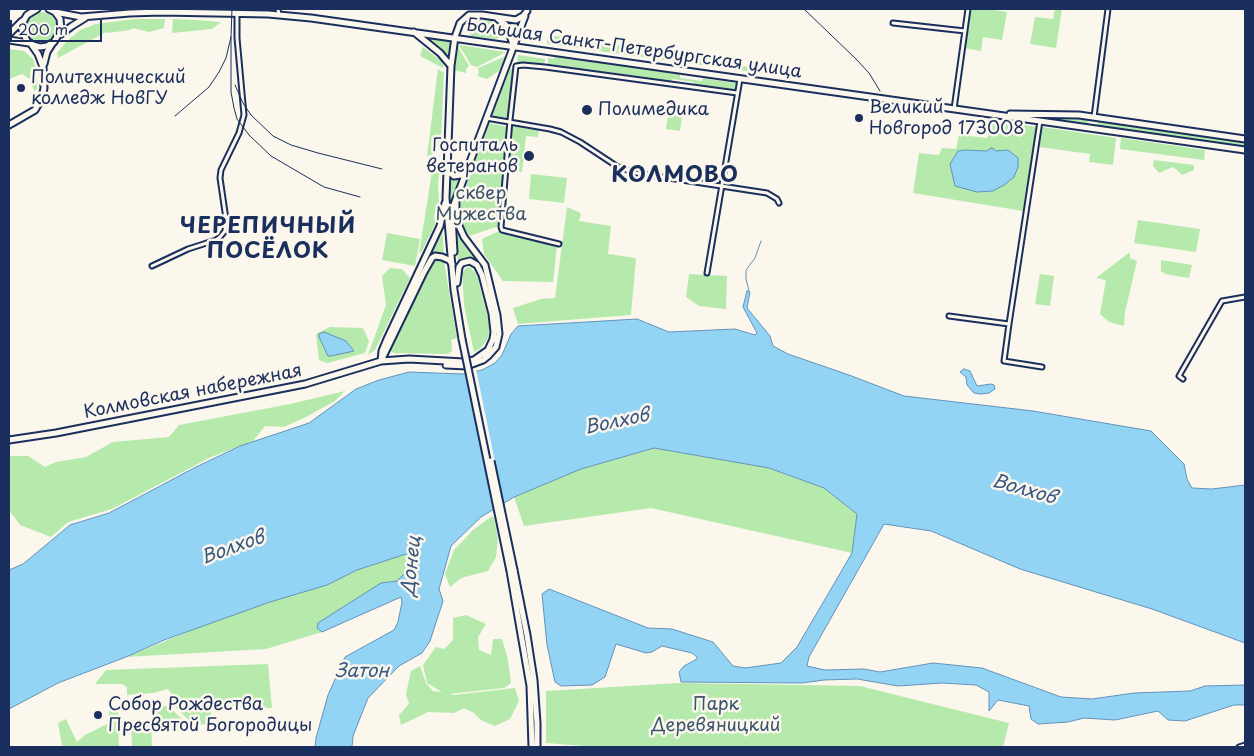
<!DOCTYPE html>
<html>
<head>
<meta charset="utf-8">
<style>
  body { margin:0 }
  #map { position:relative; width:1254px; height:756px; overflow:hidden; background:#fbf7ec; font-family:"Playpen Sans",sans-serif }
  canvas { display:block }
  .frame { position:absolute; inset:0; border:10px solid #1b2f5e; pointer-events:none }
  .scale { position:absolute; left:10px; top:20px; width:92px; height:22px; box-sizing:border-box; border:2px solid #1b2f5e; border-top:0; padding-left:6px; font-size:15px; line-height:18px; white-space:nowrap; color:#1b2f5e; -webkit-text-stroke:4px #fbf7ec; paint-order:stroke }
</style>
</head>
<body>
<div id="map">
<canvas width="1254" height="756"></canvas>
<div class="frame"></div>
<div class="scale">200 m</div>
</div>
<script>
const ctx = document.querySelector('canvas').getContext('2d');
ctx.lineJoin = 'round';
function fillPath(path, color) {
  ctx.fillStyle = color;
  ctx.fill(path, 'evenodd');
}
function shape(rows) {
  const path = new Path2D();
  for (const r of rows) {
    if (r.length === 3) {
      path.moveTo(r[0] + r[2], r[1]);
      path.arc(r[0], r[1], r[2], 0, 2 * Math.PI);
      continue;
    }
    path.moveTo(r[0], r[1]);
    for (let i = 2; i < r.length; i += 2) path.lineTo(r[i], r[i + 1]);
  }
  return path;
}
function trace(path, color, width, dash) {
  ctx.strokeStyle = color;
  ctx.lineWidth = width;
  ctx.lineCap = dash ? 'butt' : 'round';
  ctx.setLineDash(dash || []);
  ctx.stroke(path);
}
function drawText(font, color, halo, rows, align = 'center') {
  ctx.font = font + ' "Playpen Sans",sans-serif';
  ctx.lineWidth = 5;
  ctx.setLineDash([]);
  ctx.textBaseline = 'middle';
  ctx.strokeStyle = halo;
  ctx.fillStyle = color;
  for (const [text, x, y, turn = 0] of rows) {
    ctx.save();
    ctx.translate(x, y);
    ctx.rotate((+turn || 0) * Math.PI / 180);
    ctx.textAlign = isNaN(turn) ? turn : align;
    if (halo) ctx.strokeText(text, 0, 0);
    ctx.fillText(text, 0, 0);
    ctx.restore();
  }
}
const green = shape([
  [970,9,988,9,1007,12,1002,40,983,37,981,51,964,48],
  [1055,9,1062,9,1056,48,1030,44,1035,17,1053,19],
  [41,28,16],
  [135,19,165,19,164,28,149,32,133,28,130,30,108,33,106,32,58,58,57,53,66,42,80,30,96,24],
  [173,19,196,20,221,22,212,29,172,33],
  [479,19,499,22,505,25,506,31,505,35,496,39,472,36,469,33,469,24,473,20],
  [421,35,451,39,449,59,436,47],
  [548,35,662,51,662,55,749,67,747,71,547,44],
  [457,45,469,66,466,69,466,73,454,70],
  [459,45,506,52,477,67,471,65],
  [423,47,440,60,443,64,443,68,420,56],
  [9,49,24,51,33,59,37,71,37,89,34,91,30,79,22,74,9,79],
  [518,55,545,59,544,66,517,63],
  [506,56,499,71,487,79,477,76,479,73,478,68],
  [555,56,680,74,680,78,702,81,703,78,736,83,735,91,694,86,694,82,672,79,671,83,659,81,658,79,548,64,548,58,554,59],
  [438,69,444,73,441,141,433,154,427,156],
  [510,69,513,69,509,119,492,115],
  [669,108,683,110,680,131,666,129],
  [1020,116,1076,117,1086,118,1089,123,1087,126],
  [995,120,1036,127,1023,211,913,193,919,153,938,155,940,153,942,148,956,149,959,135,987,138],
  [1101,120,1245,141,1245,149,1099,128,1097,124],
  [489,123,508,127,499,226,469,236,463,225,461,213,461,200],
  [512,126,539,130,538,137,526,136,522,172,509,169],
  [1042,127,1116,138,1113,165,1089,162,1090,154,1039,147],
  [1121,138,1205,150,1204,160,1120,149],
  [1154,160,1194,165,1194,170,1182,175,1173,167,1159,173,1153,166],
  [433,165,440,166,438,183,439,201,435,224,422,251,419,254],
  [531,174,567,178,564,203,529,199],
  [448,175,453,178,460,178,450,209],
  [567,207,581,213,579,221,611,226,608,254,636,258,631,315,518,324,513,308,541,299,555,298],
  [1138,220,1200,229,1196,252,1134,243],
  [442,225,444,256,434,255,427,259],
  [455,225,464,242,481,265,474,261,458,265],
  [501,230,557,246,553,282,503,281,484,254,482,239],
  [387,233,420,239,415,266,382,260],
  [1130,252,1130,258,1137,261,1125,312,1124,326,1109,322,1100,314,1106,280,1096,278],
  [435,259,442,259,444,262,457,338,451,340,452,351,448,354,394,353,389,350,425,273],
  [1161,260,1192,265,1189,278,1165,274,1161,271],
  [470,267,477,275,490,326,488,338,481,348,474,352,464,305,462,273,466,268],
  [390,268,402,269,410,278,375,350,368,355,386,305,382,276],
  [689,274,727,276,726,309,699,306,686,297],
  [1040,274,1054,276,1050,306,1035,304],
  [330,327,363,328,369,341,365,353,327,363,319,360,316,334],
  [345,391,335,401,306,417,284,427,265,426,253,441,211,457,112,509,68,522,51,537,20,525,9,510,9,456,28,456,45,467,56,462,86,457,113,442,169,437,179,425,290,404],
  [654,448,769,468,824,488,857,514,852,553,651,508,524,526,514,497,581,469],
  [492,516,494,518,498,538,496,557,488,571,461,578,450,587,445,574,454,550,473,530],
  [405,554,411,557,408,570,397,581,381,583,317,628,322,632,266,649,126,657,205,625,270,602,327,585,357,570],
  [466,615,486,624,478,637,479,650,491,655,493,639,502,639,508,660,511,683,504,688,449,694,454,695,515,688,519,701,510,719,495,726,481,720,474,713,464,708,454,713,428,712,401,725,399,715,409,704,406,694,411,671,420,666,426,683,433,691,442,692,427,683,423,665,436,647,444,649,453,640,453,618],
  [268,664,272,708,228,708,215,705,175,700,168,689,153,693,127,695,127,687,122,684,95,684,106,670],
  [679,683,860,686,1009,723,1003,747,597,747,546,743,546,691],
  [173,705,208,708,211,712,211,720,208,724,197,725,192,723],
  [158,706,168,706,194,730,163,732,157,718],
  [118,707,119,747,64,747,62,745,58,723,66,719,77,742,85,735,109,723,109,708],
  [151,722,152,747,132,747,131,723]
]);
const water = shape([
  [991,148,994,149,996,151,1008,150,1018,158,1018,167,1014,177,1004,185,993,191,977,192,955,186,950,164,958,151,964,150,987,151,991,148],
  [747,291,750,292,747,308,770,336,773,346,788,354,849,375,904,396,1033,411,1151,431,1184,464,1187,479,1192,488,1212,489,1245,485,1245,643,1152,609,1020,569,931,531,884,524,809,657,807,666,825,670,864,669,880,672,933,663,982,668,1061,697,1092,699,1134,693,1190,691,1205,686,1245,685,1245,705,1234,705,1185,721,1168,720,1158,711,1115,720,1084,718,1068,722,1038,724,1031,719,1029,706,998,700,989,711,989,692,976,685,942,683,898,686,857,679,824,680,802,683,681,682,679,672,684,666,697,659,697,657,692,653,662,646,652,652,646,653,616,644,605,677,592,685,561,686,555,682,547,645,542,594,549,589,648,628,672,629,713,642,733,666,745,668,781,663,797,647,852,553,857,514,824,488,769,468,654,448,581,469,514,497,481,517,451,546,439,589,443,601,430,641,422,653,399,666,368,698,353,736,352,747,315,747,316,738,328,695,345,657,394,630,398,622,402,602,401,597,322,632,317,628,318,623,381,583,397,581,408,570,411,557,406,554,357,570,327,585,270,602,164,640,126,657,58,683,9,709,9,570,23,564,70,525,109,513,196,467,240,446,309,423,356,389,379,380,409,372,463,374,482,370,495,363,502,355,511,334,518,326,637,319,669,332,735,329,755,335,757,333,743,307,747,291],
  [324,332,346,341,354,351,331,356,328,356,319,337,319,334,324,332],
  [964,369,970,371,977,386,991,384,994,385,995,389,989,393,981,394,974,393,967,385,966,377,960,372,964,369]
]);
const pier = shape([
  [476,369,504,506,494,512,465,371]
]);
const stream = shape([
  [749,291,746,279,746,270,755,258,761,241]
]);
const street = shape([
  [278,9,279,15],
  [893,23,965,31],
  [954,109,968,9],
  [1094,117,1108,9],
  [486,118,550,129,561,132,580,142,618,167,636,173,767,193,777,199,779,203],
  [559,244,502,230,501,227,510,120,516,66,523,65,545,67,737,93],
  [152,266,188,249,216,240,220,237,225,231,226,219,220,178,221,170,239,133,244,115,237,38,237,14],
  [707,273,740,79],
  [949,316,1009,324,1040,121],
  [1009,324,1004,361,1042,367],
  [1183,379,1179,376,1222,301,1245,297],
  [1239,747,1245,745]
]);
const secondary = shape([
  [44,64,47,52,52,44],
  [9,125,35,110,42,98,44,88,43,67,38,54,31,44],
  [382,359,424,272,432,258,435,256,442,257,449,260,452,264],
  [381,361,382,351,387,339,440,226,445,203],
  [446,365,467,366,483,360,488,356,496,347,499,334,497,315,485,265,464,237,459,226,456,211,456,200],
  [9,440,56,433,305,384,381,361,409,359,464,362,474,360,488,350,493,339,494,332,492,314,482,275,477,265,470,261,462,263,459,267,457,283]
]);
const primary = shape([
  [37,9,27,15,23,22,22,30,27,41,33,45,40,47,47,46,54,42,61,30,60,19,55,12,49,9],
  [55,12,81,17,130,13,161,12,268,14,311,18,1245,150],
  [498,19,505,24,508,28,513,45],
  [414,32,440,53,451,66],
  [9,34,22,21],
  [61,34,72,26,85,18],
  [9,40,29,43],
  [1010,114,1079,115,1245,139],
  [447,168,449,172,454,176,461,175,465,171],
  [454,252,452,216,453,207,525,16],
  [462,339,454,290,446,198,451,66,455,37,460,23,469,15,482,15,516,20,523,16,527,11],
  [514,570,527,635,534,680,537,723,537,747],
  [510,571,530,686,532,747]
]);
const rail = shape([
  [804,9,856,59,869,73,880,91],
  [231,37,231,92,234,108,237,119,249,135,271,156,324,187,360,197],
  [235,85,243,103,251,115,273,136,291,145,318,153,382,169],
  [175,116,209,87,219,72,226,58,231,37,232,9]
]);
const primaryBridge = shape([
  [462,339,510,571],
  [491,461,514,570]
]);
const markers = [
  [21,88,5,"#1b2f5e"],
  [587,110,6,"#1b2f5e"],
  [859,118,5,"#1b2f5e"],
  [529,156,6,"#1b2f5e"],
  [98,715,5,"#1b2f5e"]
];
const streetNames = [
  ["Большая Санкт-Петербургская улица",634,49,8],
  ["Колмовская набережная",193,392,-11]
];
const poiNames = [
  ["Политехнический",31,78],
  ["колледж НовГУ",31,99],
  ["Великий",869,108],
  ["Новгород 173008",869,129],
  ["Полимедика",598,110],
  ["Госпиталь",518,146,"right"],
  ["ветеранов",518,167,"right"],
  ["Собор Рождества",108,705],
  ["Пресвятой Богородицы",108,726]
];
const parkNames = [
  ["сквер",481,194],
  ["Мужества",481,215],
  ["Парк",716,705],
  ["Деревяницкий",716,726]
];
const waterNames = [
  ["Волхов",617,422,-12],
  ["Волхов",1024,490,16],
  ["Волхов",233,548,-20],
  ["Донец",412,566,-84],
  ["Затон",362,672]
];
const districtNames = [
  ["КОЛМОВО",675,176],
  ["ЧЕРЕПИЧНЫЙ",268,227],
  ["ПОСЁЛОК",268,252]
];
fillPath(green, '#b5eaac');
fillPath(water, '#93d4f5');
trace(water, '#6392b9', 1);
fillPath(pier, '#fbf7ec');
trace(stream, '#6392b9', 1);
trace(street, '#1b2f5e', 7);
trace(secondary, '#1b2f5e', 9);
trace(primary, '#1b2f5e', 9);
trace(street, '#fbf7ec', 3);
trace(secondary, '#fbf7ec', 5);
trace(primary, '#fbf7ec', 5);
trace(rail, '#1b2f5e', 1);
trace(primaryBridge, '#1b2f5e', 9, []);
trace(primaryBridge, '#fbf7ec', 5);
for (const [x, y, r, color] of markers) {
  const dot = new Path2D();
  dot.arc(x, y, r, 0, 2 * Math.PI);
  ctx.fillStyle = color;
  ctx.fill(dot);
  trace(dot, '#fbf7ec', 2);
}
drawText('18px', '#1b2f5e', '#fbf7ec', streetNames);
drawText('18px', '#1b2f5e', '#fbf7ec', poiNames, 'left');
drawText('18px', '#3a546e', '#fbf7ec', parkNames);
drawText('italic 19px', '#395884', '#fbf7ec', waterNames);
ctx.letterSpacing = '1px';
drawText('bold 22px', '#1b2f5e', '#fbf7ec', districtNames);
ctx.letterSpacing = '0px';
</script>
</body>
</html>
